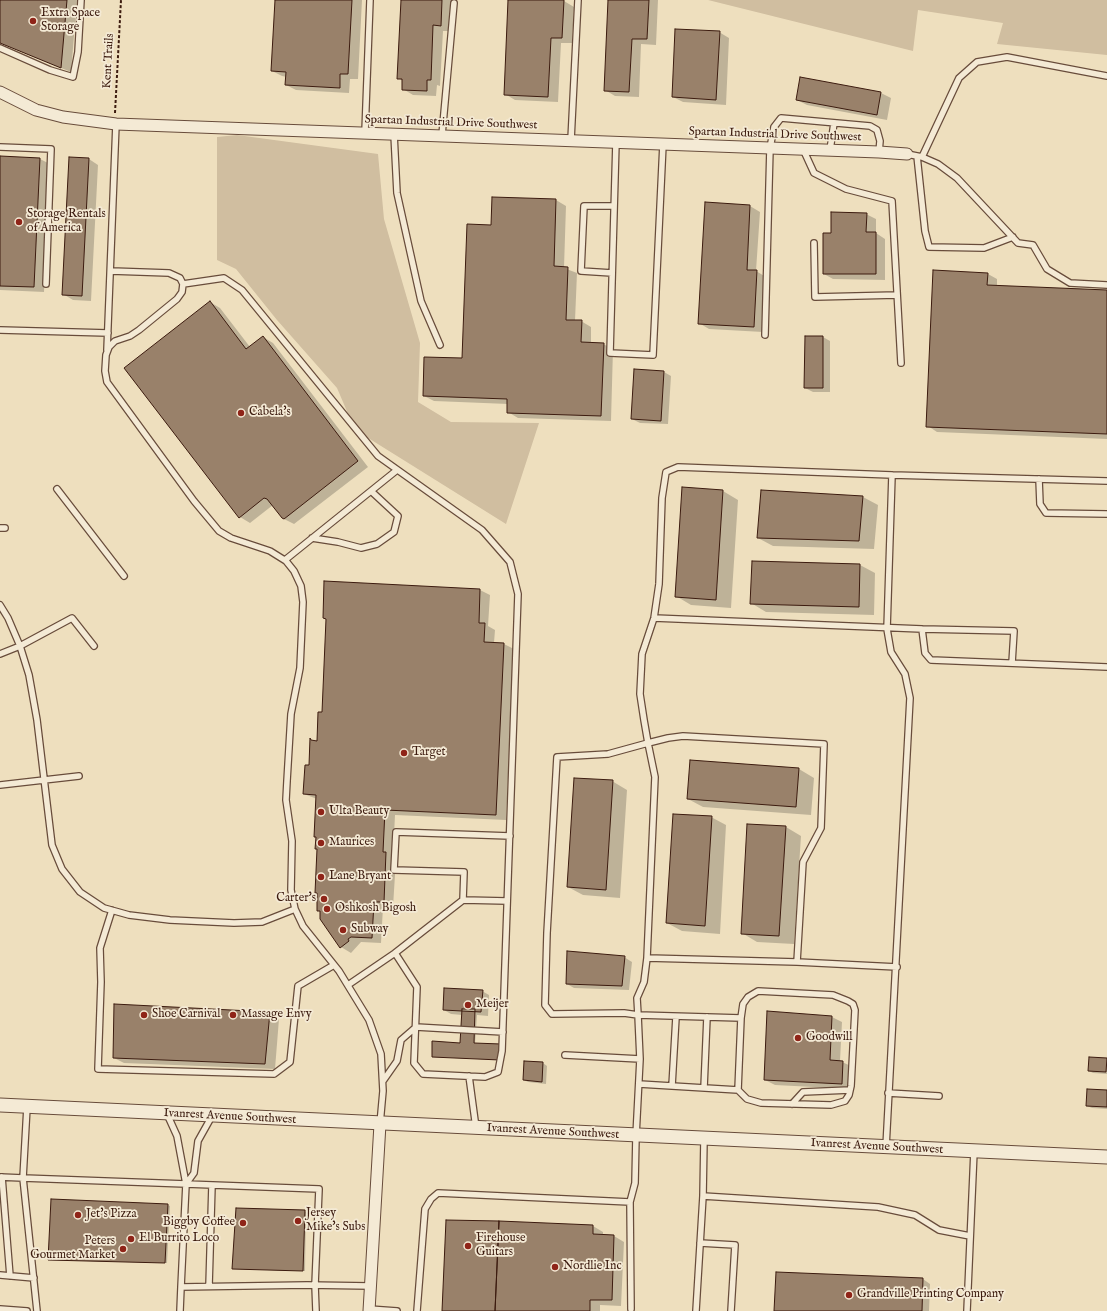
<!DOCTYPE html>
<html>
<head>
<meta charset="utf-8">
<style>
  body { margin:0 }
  canvas { display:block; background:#eedfbe }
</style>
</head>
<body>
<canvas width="1107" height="1311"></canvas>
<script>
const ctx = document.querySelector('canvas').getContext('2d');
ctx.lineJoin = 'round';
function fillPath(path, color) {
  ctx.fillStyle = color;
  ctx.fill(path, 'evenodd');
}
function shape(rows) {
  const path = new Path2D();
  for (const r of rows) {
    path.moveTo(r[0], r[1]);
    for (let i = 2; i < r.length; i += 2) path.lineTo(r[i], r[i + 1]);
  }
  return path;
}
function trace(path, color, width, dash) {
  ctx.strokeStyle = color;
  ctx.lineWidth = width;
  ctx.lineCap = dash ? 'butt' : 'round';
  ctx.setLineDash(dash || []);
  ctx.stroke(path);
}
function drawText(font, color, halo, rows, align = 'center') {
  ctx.font = font + ' "IM FELL English",serif';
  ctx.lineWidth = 3.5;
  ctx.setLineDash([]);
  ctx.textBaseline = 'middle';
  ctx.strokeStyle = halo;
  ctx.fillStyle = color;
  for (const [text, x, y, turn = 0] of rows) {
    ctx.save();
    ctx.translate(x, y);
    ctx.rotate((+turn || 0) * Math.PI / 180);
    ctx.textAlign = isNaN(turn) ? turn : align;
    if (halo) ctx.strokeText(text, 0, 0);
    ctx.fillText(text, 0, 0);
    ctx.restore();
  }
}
const green = shape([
  [708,0,1107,0,1107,55,997,44,1003,23,918,10,913,51],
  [237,135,378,154,384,219,420,343,418,402,451,422,539,423,506,524,365,436,349,416,337,388,277,320,236,269,217,260,217,137]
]);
const shadow = shape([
  [0,0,77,0,71,72,0,43],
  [276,0,362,0,358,79,350,79,349,93,296,90,286,85,287,77,282,76,272,71],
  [402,0,452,0,451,31,443,31,440,86,437,85,436,96,413,95,403,89,403,81,398,78],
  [509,0,564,1,574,7,572,43,561,43,558,102,515,100,505,94],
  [609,0,658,0,656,45,641,44,639,97,615,96,605,90],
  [719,32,729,38,726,105,683,102,673,97],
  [801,78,881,93,891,98,887,120,807,105,797,100],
  [0,157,40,159,50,164,44,292,0,290],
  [89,159,98,165,91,301,73,300,63,294],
  [493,198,556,200,566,206,564,268,577,273,575,321,581,321,591,327,591,343,603,344,613,349,611,421,518,418,508,412,508,404,434,401,424,396,463,359,492,226],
  [706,203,750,206,760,212,756,271,766,277,763,332,709,329,699,323],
  [866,214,876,219,876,233,885,239,885,280,833,279,824,274,832,234],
  [988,274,997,279,997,287,1107,291,1107,439,937,432,928,426],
  [210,302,220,308,250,347,263,337,273,343,368,467,294,524,282,518,273,505,250,523,240,517],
  [823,337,830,341,830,392,813,392,805,388],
  [664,372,671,376,668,424,640,423,632,419],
  [683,488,723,491,738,500,731,608,691,605,676,596],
  [762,491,863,497,878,505,874,549,773,546,758,538],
  [753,562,860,565,875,573,874,615,766,612,751,603],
  [325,582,480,590,490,595,488,626,495,630,494,643,504,644,514,649,506,820,395,815,393,857,396,859,393,907,383,907,381,943,361,942,351,953,341,947,321,912,318,910,318,894,316,892,318,850,316,849,317,799,304,794,323,713,327,620,324,618],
  [799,769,814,778,811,815,703,807,688,799],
  [612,781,627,790,620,898,583,895,568,887],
  [711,817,726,825,720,934,682,931,667,923],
  [786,827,801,836,794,944,757,942,742,933],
  [624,957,632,962,629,990,574,988,567,984],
  [482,991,489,995,488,1016,477,1015,475,1044,502,1060,433,1056,461,1044,462,1015,451,1014,444,1010],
  [768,1012,832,1017,842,1022,840,1061,853,1067,852,1089,775,1085,765,1080],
  [269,1013,279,1019,275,1069,124,1063,114,1058],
  [1089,1058,1107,1060,1107,1074,1093,1073,1089,1071],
  [543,1063,547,1066,546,1084,528,1082,524,1080],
  [1107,1091,1107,1109,1092,1108,1087,1106],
  [168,1205,170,1206,167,1263,49,1259],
  [304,1211,306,1212,305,1271,235,1269],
  [593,1226,603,1232,603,1236,614,1236,624,1242,621,1306,600,1305,600,1311,443,1311],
  [777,1273,923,1279,930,1284,929,1311,775,1311]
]);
const building = shape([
  [0,0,67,0,61,68,0,43,0,0],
  [275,0,352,0,348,74,340,74,340,88,285,85,286,72,271,71,275,0],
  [401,0,442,0,441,26,433,25,431,80,427,80,427,91,402,90,402,79,397,79,401,0],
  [508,0,564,0,562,38,551,38,548,97,504,95,508,0],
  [608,0,649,0,647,39,632,39,629,92,604,91,608,0],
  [675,29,720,31,716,100,672,97,675,29],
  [800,77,881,92,877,115,796,100,800,77],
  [0,156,40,158,34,287,0,286,0,156],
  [69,157,89,158,82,296,62,295,69,157],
  [492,197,556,199,554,266,568,267,566,320,582,320,581,342,604,343,601,416,507,413,507,399,423,396,424,357,462,358,467,224,491,225,492,197],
  [705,202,750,205,747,270,757,270,754,327,698,324,705,202],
  [831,212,867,213,866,232,876,232,876,274,823,274,823,233,831,233,831,212],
  [933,270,988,273,987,285,1107,290,1107,434,926,427,933,270],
  [210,301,246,349,263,336,358,461,284,519,282,518,267,499,264,498,239,518,124,368,210,301],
  [805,336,823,336,823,388,804,388,805,336],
  [634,369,664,371,661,421,631,419,634,369],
  [682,487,723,490,716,600,675,597,682,487],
  [761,490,863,496,859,541,757,538,761,490],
  [752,561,860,564,859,607,750,604,752,561],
  [324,581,480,589,479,623,485,623,484,642,504,643,496,815,385,810,383,852,386,852,384,902,374,902,372,938,351,937,348,939,349,941,340,948,320,919,320,911,317,911,317,893,315,893,317,849,315,849,316,837,314,837,316,795,303,794,305,765,309,765,310,738,311,740,317,741,318,712,322,712,326,619,323,618,324,581],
  [690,760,799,768,796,807,687,799,690,760],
  [574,778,613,780,606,890,567,887,574,778],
  [673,814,712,816,705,926,666,923,673,814],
  [747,824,786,826,779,936,741,934,747,824],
  [567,951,625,956,622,986,566,984,567,951],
  [444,988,483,990,481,1012,443,1010,444,988],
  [114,1004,270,1012,265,1064,113,1058,114,1004],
  [462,1009,475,1009,474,1043,501,1044,500,1060,432,1057,432,1041,460,1043,462,1009],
  [767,1011,832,1016,830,1060,843,1061,842,1084,764,1080,767,1011],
  [1089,1057,1107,1058,1106,1072,1088,1071,1089,1057],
  [524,1061,543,1062,542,1082,523,1080,524,1061],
  [1087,1089,1107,1090,1107,1107,1086,1106,1087,1089],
  [51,1199,168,1204,165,1263,48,1260,51,1199],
  [236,1208,305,1210,303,1271,232,1269,236,1208],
  [446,1220,499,1221,495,1311,442,1311,446,1220],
  [499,1221,593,1225,593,1234,614,1235,612,1300,590,1300,590,1311,495,1311,499,1221],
  [776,1272,923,1278,922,1311,774,1311,776,1272]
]);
const path = shape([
  [115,113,121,0]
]);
const service = shape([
  [0,48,50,70,73,77,78,52,81,0],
  [365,132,370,0],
  [394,134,397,193,421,301,440,345],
  [442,135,454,3],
  [571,140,578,0],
  [616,142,610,353,653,355,663,144],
  [0,147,51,149,46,284],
  [803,149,814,173,846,189,892,201,901,363],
  [830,150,834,123],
  [907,154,922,157,938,164,957,178,1018,243,1033,245,1047,269,1070,283,1107,285],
  [917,156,925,231,929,247,984,248,1013,237],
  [922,157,959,78,977,62,1007,57,1107,76],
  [814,243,815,297,897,295],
  [111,271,169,273,180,278,183,284,182,292,177,299,139,330,130,336,115,341,109,347,106,355,105,371,107,382,194,501,219,531,231,538,270,551,286,561,294,571,301,586,303,602,300,668,291,714,287,781,286,800,292,841,291,890,295,909,303,926,339,971,369,1020,381,1054,383,1091,380,1124],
  [612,273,581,271,584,206,614,206],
  [183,284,224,278,242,290,378,456,482,530,510,562,518,594,502,1051,498,1072,485,1077,423,1074,414,1063,417,987,395,953,348,985],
  [0,330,108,333],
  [765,335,770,148,774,127,781,118,870,126,877,130,880,141,879,152],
  [107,350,116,124],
  [892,475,1107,481],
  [1039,479,1040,504,1046,513,1107,514],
  [57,489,124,576],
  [0,528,5,528],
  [312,538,338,542,361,548,377,544,394,532,398,516,371,491],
  [285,560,397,470],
  [0,605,8,618,20,646,29,675,37,720,52,845,62,869,80,892,104,908,129,915,170,920,234,923,262,922,295,909],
  [654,618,922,629,925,653,931,660,1107,667],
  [922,629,1014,631,1012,663],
  [0,654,20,646,72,618,94,646],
  [0,785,79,776],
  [463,900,507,901],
  [112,910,100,948,101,982,98,1069,274,1074,290,1062,298,986,334,965],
  [395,953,463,900,464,872,394,870,396,832,510,836],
  [647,958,797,962,803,862,821,828,824,744,683,736,668,738,648,743,608,754,557,757,547,933,545,1005,552,1014,624,1013,638,1015,637,998,644,982,647,958,655,777,648,743,644,720,640,694,642,654,654,618,659,584,662,498,666,472,678,467,892,475,887,629,891,652,905,674,910,698,886,1147],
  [797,962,897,967],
  [565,1055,640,1059],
  [469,1076,476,1128],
  [383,1081,397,1061,401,1040,416,1027,503,1032],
  [672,1086,676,1017],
  [704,1088,707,1017],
  [738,1090,747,1099,761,1103,831,1105,845,1101,849,1095,851,1086,855,1010,853,1004,848,1001,833,995,758,991,748,997,743,1004,741,1018],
  [888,1093,939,1096],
  [792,1104,803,1092,850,1090],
  [167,1114,177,1136,186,1184],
  [704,1139,703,1196,878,1207,915,1215,939,1230,970,1236],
  [0,1177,23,1178,27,1107],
  [2,1177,10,1276],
  [186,1184,194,1173,198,1141,212,1116],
  [630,1202,631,1309],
  [700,1243,735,1245,731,1311],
  [0,1275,34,1278],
  [209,1286,212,1185],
  [181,1287,186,1184,319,1189,315,1285,316,1311],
  [0,1309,27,1311],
  [369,1309,397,1311],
  [37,1311,23,1178,186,1184],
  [180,1311,181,1287,307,1285,370,1286],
  [417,1311,425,1209,431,1199,438,1193,630,1202,635,1183,636,1136,640,1059,638,1015,741,1018,738,1090,639,1084],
  [696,1311,703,1196],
  [967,1311,974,1151]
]);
const minor = shape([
  [0,92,36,110,63,117,116,124,879,152,907,154],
  [369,1311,380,1124]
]);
const tertiary = shape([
  [0,1105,1107,1157]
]);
const markers = [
  [33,21,4,"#8f2418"],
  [19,222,4,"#8f2418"],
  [241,413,4,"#8f2418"],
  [404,753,4,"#8f2418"],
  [321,812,4,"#8f2418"],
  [321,843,4,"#8f2418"],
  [321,877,4,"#8f2418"],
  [324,899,4,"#8f2418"],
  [327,909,4,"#8f2418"],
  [343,930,4,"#8f2418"],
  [468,1005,4,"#8f2418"],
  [144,1015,4,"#8f2418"],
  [233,1015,4,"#8f2418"],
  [798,1038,4,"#8f2418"],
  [78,1215,4,"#8f2418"],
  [298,1221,4,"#8f2418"],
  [243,1223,4,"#8f2418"],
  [131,1239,4,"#8f2418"],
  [468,1246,4,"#8f2418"],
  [123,1249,4,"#8f2418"],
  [555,1267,4,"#8f2418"],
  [849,1295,4,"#8f2418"]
];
const poiNames = [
  ["Extra Space",41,14],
  ["Storage",41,28],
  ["Storage Rentals",27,215],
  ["of America",27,229],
  ["Cabela's",249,413],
  ["Target",412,753],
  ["Ulta Beauty",329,812],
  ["Maurices",329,843],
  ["Lane Bryant",329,877],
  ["Carter's",316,899,"right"],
  ["Oshkosh Bigosh",335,909],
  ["Subway",351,930],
  ["Meijer",476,1005],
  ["Shoe Carnival",152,1015],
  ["Massage Envy",241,1015],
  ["Goodwill",806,1038],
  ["Jersey",306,1214],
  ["Mike's Subs",306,1228],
  ["Jet's Pizza",86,1215],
  ["Biggby Coffee",235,1223,"right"],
  ["El Burrito Loco",139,1239],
  ["Firehouse",476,1239],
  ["Guitars",476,1253],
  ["Peters",115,1242,"right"],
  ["Gourmet Market",115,1256,"right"],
  ["Nordlie Inc",563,1267],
  ["Grandville Printing Company",857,1295]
];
const streetNames = [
  ["Kent Trails",109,61,-87],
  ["Spartan Industrial Drive Southwest",451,123,2],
  ["Spartan Industrial Drive Southwest",775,135,2],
  ["Ivanrest Avenue Southwest",230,1117,3],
  ["Ivanrest Avenue Southwest",553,1132,3],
  ["Ivanrest Avenue Southwest",877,1147,3]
];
fillPath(green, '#d0bea0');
fillPath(shadow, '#0003');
fillPath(building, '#99816a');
trace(building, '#3c1b0f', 1);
trace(service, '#684c3b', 8);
trace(minor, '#684c3b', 13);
trace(tertiary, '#684c3b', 15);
trace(path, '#3c1b0f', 2, [3, 2]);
trace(service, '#f4ead5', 5.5);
trace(minor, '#f4ead5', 11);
trace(tertiary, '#f4ead5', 13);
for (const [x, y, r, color] of markers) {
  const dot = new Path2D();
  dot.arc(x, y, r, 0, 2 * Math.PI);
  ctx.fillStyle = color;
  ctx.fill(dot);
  trace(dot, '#f4ead5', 1.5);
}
drawText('12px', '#3c1b0f', '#f4ead5', poiNames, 'left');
drawText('12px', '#3c1b0f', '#f4ead5', streetNames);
</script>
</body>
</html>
